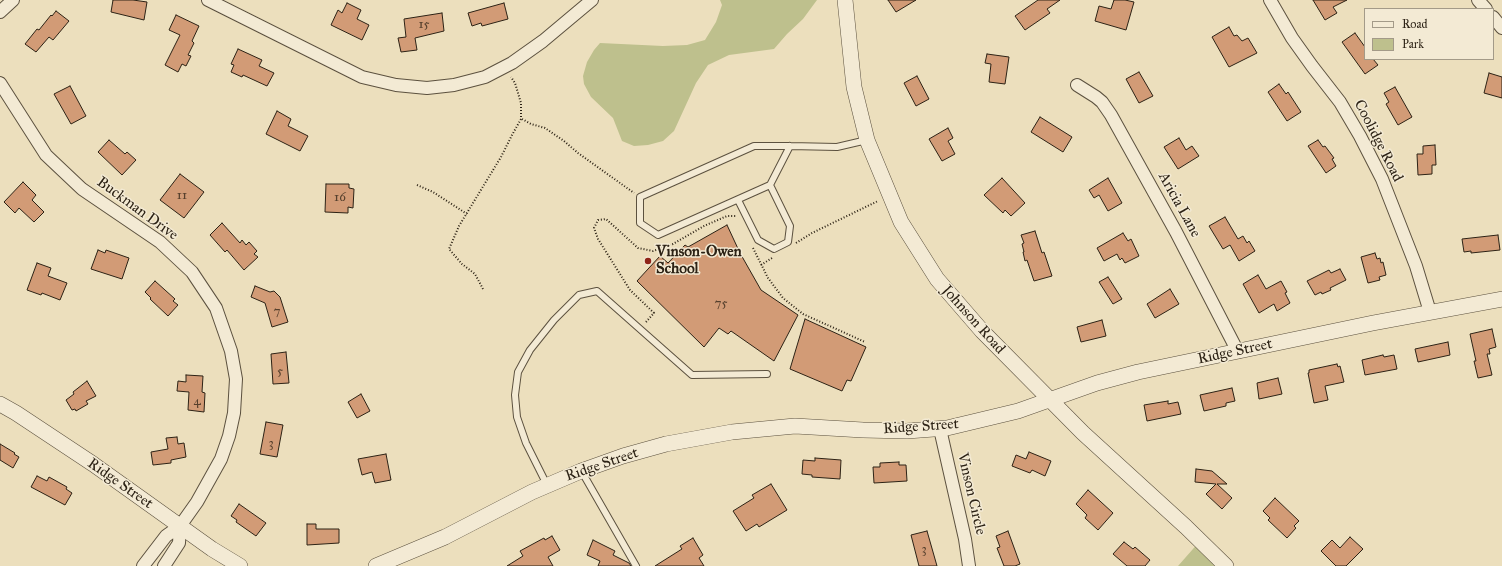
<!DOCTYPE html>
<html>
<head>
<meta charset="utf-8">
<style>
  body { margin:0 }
  #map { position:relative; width:1502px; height:566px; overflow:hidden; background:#ecdfbd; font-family:"IM FELL Great Primer",serif }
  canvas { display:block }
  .legend { position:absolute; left:1364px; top:8px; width:130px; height:52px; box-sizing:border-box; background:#f3ead4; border:1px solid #a39a88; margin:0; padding:5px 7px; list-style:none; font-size:12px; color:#2c2215 }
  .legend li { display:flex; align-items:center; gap:8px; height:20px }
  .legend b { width:20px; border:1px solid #a39a88 }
</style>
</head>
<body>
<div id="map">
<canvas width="1502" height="566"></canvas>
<ul class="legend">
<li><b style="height:5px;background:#f3ead4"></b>Road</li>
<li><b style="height:11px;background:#bec08d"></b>Park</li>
</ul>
</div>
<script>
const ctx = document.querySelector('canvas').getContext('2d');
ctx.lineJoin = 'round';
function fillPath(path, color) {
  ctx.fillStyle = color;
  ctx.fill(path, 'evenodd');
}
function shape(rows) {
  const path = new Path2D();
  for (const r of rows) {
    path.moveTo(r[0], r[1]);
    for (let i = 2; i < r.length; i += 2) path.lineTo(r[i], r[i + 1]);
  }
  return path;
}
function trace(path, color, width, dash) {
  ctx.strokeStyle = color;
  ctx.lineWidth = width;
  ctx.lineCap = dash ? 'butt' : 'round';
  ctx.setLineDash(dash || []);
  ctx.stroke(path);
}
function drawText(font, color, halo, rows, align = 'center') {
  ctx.font = font + ' "IM FELL Great Primer",serif';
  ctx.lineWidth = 3;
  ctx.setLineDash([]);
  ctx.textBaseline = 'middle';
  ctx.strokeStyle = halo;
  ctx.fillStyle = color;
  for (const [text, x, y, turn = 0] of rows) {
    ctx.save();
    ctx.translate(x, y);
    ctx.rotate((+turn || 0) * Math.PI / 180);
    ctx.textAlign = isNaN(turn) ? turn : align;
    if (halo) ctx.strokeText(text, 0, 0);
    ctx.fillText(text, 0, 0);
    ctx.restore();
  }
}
const green = shape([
  [720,0,817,0,803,19,787,34,774,49,729,55,708,65,696,83,674,131,663,141,648,145,634,146,622,141,613,118,591,97,584,84,583,76,587,62,594,50,600,43,663,46,687,45,705,40,716,22,722,5],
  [1200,541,1227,566,1178,566]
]);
const building = shape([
  [113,0,133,0,147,2,144,20,111,12,113,0],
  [888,0,916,0,896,12,888,0],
  [1038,0,1060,0,1047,9,1050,13,1025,30,1015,16,1038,0],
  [1114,0,1125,0,1134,2,1126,30,1095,21,1099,6,1111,9,1114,0],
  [1313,0,1347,0,1333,7,1337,13,1325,20,1313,0],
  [347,3,361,10,357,19,369,25,362,40,331,25,338,10,342,13,347,3],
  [504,3,508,19,482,26,481,23,472,26,468,13,504,3],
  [56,11,69,21,53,40,49,37,36,52,25,44,37,29,39,30,51,15,52,16,56,11],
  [442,13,444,31,415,38,417,50,401,52,398,38,406,37,404,19,442,13],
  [176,15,199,26,192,41,194,43,188,55,191,56,186,66,182,64,178,72,165,65,180,35,169,30,176,15],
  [1229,27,1234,36,1237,35,1242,41,1248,38,1257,53,1229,67,1212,37,1229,27],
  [1355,33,1365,47,1365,59,1373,59,1378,65,1365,74,1342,42,1355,33],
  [238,49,262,60,259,66,274,73,267,86,243,75,242,77,231,72,234,65,231,64,238,49],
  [987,54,1009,57,1005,84,989,82,991,64,985,63,987,54],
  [1139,72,1153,96,1139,103,1126,79,1139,72],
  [1489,73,1502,77,1502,98,1484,93,1489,73],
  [917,76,929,99,916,106,904,83,917,76],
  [1279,84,1286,94,1288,92,1301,112,1287,121,1268,92,1279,84],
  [70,86,86,116,71,124,54,94,70,86],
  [1395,87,1412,117,1398,125,1386,104,1389,102,1384,93,1395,87],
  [277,111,291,119,288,126,308,136,300,151,266,134,277,111],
  [1040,117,1072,137,1063,152,1031,132,1040,117],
  [948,128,953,138,948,141,955,154,942,161,929,139,948,128],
  [1179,138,1186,150,1192,146,1199,156,1178,169,1164,147,1179,138],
  [109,140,125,154,127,152,136,160,122,175,98,152,109,140],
  [1318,140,1323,147,1325,146,1334,158,1332,159,1336,166,1326,173,1308,146,1318,140],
  [1435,145,1436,165,1432,165,1432,174,1418,175,1417,154,1423,154,1423,146,1435,145],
  [180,174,204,192,184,218,160,200,180,174],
  [1002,178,1025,203,1011,216,1005,210,1003,213,984,195,1002,178],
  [1108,178,1122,203,1108,211,1099,195,1094,198,1089,190,1108,178],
  [23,182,36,195,32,200,44,212,34,222,19,208,15,213,4,202,23,182],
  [326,184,349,184,349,188,354,189,353,208,348,207,348,213,325,212,326,184],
  [1225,217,1238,239,1243,236,1247,243,1249,241,1255,251,1239,261,1230,245,1223,249,1209,226,1225,217],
  [222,223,240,243,242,240,246,245,249,242,257,251,254,254,258,257,244,270,227,250,225,252,210,235,222,223],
  [727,225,740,253,761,290,798,315,774,361,731,331,728,334,719,328,704,347,637,281,660,256,668,263,685,245,688,247,727,225],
  [1035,231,1042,253,1044,252,1052,276,1034,281,1027,260,1025,261,1023,252,1024,252,1022,244,1024,243,1021,235,1035,231],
  [1123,233,1128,241,1131,239,1139,256,1125,263,1122,258,1120,260,1117,254,1104,261,1097,248,1123,233],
  [1498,235,1500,250,1471,253,1471,251,1464,252,1462,239,1498,235],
  [98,250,105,253,106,250,129,258,122,279,91,269,98,250],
  [1375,253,1377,259,1380,258,1381,263,1383,262,1386,275,1379,277,1380,280,1368,283,1361,257,1375,253],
  [37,263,51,268,48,276,67,283,60,300,42,293,41,295,27,290,37,263],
  [1340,269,1346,280,1330,288,1331,290,1322,294,1321,292,1315,295,1307,281,1329,270,1331,273,1340,269],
  [1258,275,1266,289,1281,281,1287,292,1285,293,1290,303,1277,311,1274,304,1259,313,1243,284,1258,275],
  [1108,277,1122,299,1113,304,1099,282,1108,277],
  [155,281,175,299,173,301,178,305,168,316,150,299,151,298,145,292,155,281],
  [255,286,270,292,274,291,280,297,288,322,272,327,265,303,251,297,255,286],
  [1170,289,1179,304,1155,318,1147,304,1170,289],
  [805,319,866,347,851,381,847,380,842,391,790,369,805,319],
  [1102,320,1106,336,1081,342,1077,327,1102,320],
  [1492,329,1496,347,1489,349,1490,354,1487,354,1492,375,1478,378,1474,361,1476,361,1470,334,1492,329],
  [1448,342,1450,355,1418,362,1415,349,1448,342],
  [286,352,289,383,273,384,271,354,286,352],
  [1383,355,1384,357,1394,355,1397,369,1365,375,1362,360,1383,355],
  [1337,364,1338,367,1340,366,1344,382,1325,386,1328,400,1314,403,1308,373,1309,373,1309,370,1337,364],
  [186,375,203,376,202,392,205,393,204,412,188,410,189,392,177,391,178,381,186,382,186,375],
  [1278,378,1282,394,1259,399,1257,383,1278,378],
  [87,381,96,396,86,401,88,404,76,411,75,409,72,410,66,400,74,394,73,392,87,381],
  [1232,388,1235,401,1226,403,1226,406,1204,411,1200,395,1232,388],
  [361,394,370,411,357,418,348,402,361,394],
  [1168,401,1168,404,1178,402,1181,414,1147,421,1144,405,1168,401],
  [266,422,283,425,277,457,260,454,266,422],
  [177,437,178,444,184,443,186,457,171,460,171,463,153,465,151,452,168,449,166,438,177,437],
  [0,444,15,453,14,454,19,457,13,468,0,460,0,444],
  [1029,452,1051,461,1045,476,1032,470,1030,473,1012,466,1016,455,1026,459,1029,452],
  [386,454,391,480,375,483,372,472,362,475,358,459,386,454],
  [815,458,841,460,840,479,812,477,812,475,802,474,803,460,815,461,815,458],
  [899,462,899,465,906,465,907,481,874,483,873,467,880,467,880,463,899,462],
  [1196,469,1212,471,1227,484,1217,484,1232,498,1222,509,1206,494,1216,484,1195,482,1196,469],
  [37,476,47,481,49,477,67,487,66,489,72,493,65,505,31,487,37,476],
  [771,484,787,510,759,527,757,524,746,531,733,511,754,498,752,495,771,484],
  [1088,490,1113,513,1098,530,1085,518,1087,515,1076,504,1088,490],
  [1275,498,1299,521,1294,526,1296,528,1287,538,1268,520,1270,518,1263,511,1275,498],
  [239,504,266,523,256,536,236,522,237,520,231,516,239,504],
  [307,524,316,524,316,529,339,529,339,543,307,545,307,524],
  [927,531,937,566,919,566,911,535,927,531],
  [1008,531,1020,564,1015,566,1004,566,997,548,1000,547,996,536,1008,531],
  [552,536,560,550,548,557,553,566,507,566,523,556,520,551,544,538,545,540,552,536],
  [1350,537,1363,549,1346,566,1336,566,1321,551,1332,540,1340,548,1350,537],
  [693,538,703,555,699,558,704,566,655,566,682,549,680,546,693,538],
  [593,540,615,551,613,555,629,563,631,566,598,566,600,561,587,555,593,540],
  [1124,542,1133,549,1135,547,1150,560,1145,566,1127,566,1113,554,1124,542]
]);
const path = shape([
  [522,119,531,124,545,128,564,141,578,153,634,193],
  [417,185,433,192,467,214],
  [796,243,812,233,878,201],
  [753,248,768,278,783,298,803,314,865,342],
  [761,265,772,258],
  [483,289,475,274,462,264,449,249,459,226,501,157,512,135,521,119,521,103,515,83,511,77],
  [646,322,654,313,630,290,598,239,594,228,598,220,606,219,638,248,653,251,673,244,704,226,727,216,736,216]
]);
const service = shape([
  [790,146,770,185,658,235,640,223,640,197,754,146,790,146,837,147,867,140],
  [738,200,758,240,774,249,788,242,790,226,770,185],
  [582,472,636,566],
  [547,485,526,443,517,417,515,395,518,372,530,350,554,320,579,295,597,291,692,375,767,374]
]);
const minor = shape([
  [208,0,362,77,396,85,427,88,454,85,485,77,512,63,543,41,592,0],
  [1270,0,1292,38,1312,66,1340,102,1360,136,1382,179,1416,266,1430,312],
  [1478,0,1486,9],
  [0,12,13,0],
  [1493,17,1502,28],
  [0,83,46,155,82,189,160,242,192,272,216,308,231,351,236,379,234,413,229,436,221,459,197,502,180,526,166,536,143,566],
  [1077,85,1096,97,1102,102,1111,115,1176,232,1238,352],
  [940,429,965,539,969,566],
  [164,566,179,543,180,526]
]);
const tertiary = shape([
  [845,0,854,87,867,140,901,222,937,279,982,331,1083,433,1186,527,1226,566],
  [0,404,16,413,93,464,212,549,240,566],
  [376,566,445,537,532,492,581,471,623,456,666,444,732,432,795,426,863,430,907,431,947,428,1018,411,1097,383,1138,372,1373,323,1502,299]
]);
const markers = [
  [648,261,4,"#8f2418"]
];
const numberNames = [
  ["15",424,25],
  ["11",182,196],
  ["16",340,198],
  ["75",721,304],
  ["7",277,312],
  ["5",280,372],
  ["4",197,402],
  ["3",271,444],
  ["3",924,550]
];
const streetNames = [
  ["Coolidge Road",1378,141,63],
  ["Aricia Lane",1179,205,61],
  ["Buckman Drive",137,209,36],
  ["Johnson Road",973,320,48],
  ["Ridge Street",1235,352,-12],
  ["Ridge Street",921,427,-4],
  ["Ridge Street",602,465,-19],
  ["Ridge Street",120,484,35],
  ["Vinson Circle",971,494,77]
];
const poiNames = [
  ["Vinson-Owen",656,252],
  ["School",656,269]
];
fillPath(green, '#bec08d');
fillPath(building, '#d29b76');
trace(building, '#2c2215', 1);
trace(service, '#5c513f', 8);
trace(minor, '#5c513f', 14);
trace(tertiary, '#5c513f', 16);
trace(path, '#2c2215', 2, [1, 2]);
trace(service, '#f3ead4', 6);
trace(minor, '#f3ead4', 12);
trace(tertiary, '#f3ead4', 15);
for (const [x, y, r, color] of markers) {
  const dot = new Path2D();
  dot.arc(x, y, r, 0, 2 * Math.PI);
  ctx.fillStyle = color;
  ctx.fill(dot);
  trace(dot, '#f3ead4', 1.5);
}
drawText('13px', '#56402d', null, numberNames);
drawText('15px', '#2c2215', '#f3ead4', streetNames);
drawText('bold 15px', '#2c2215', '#f3ead4', poiNames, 'left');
</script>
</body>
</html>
